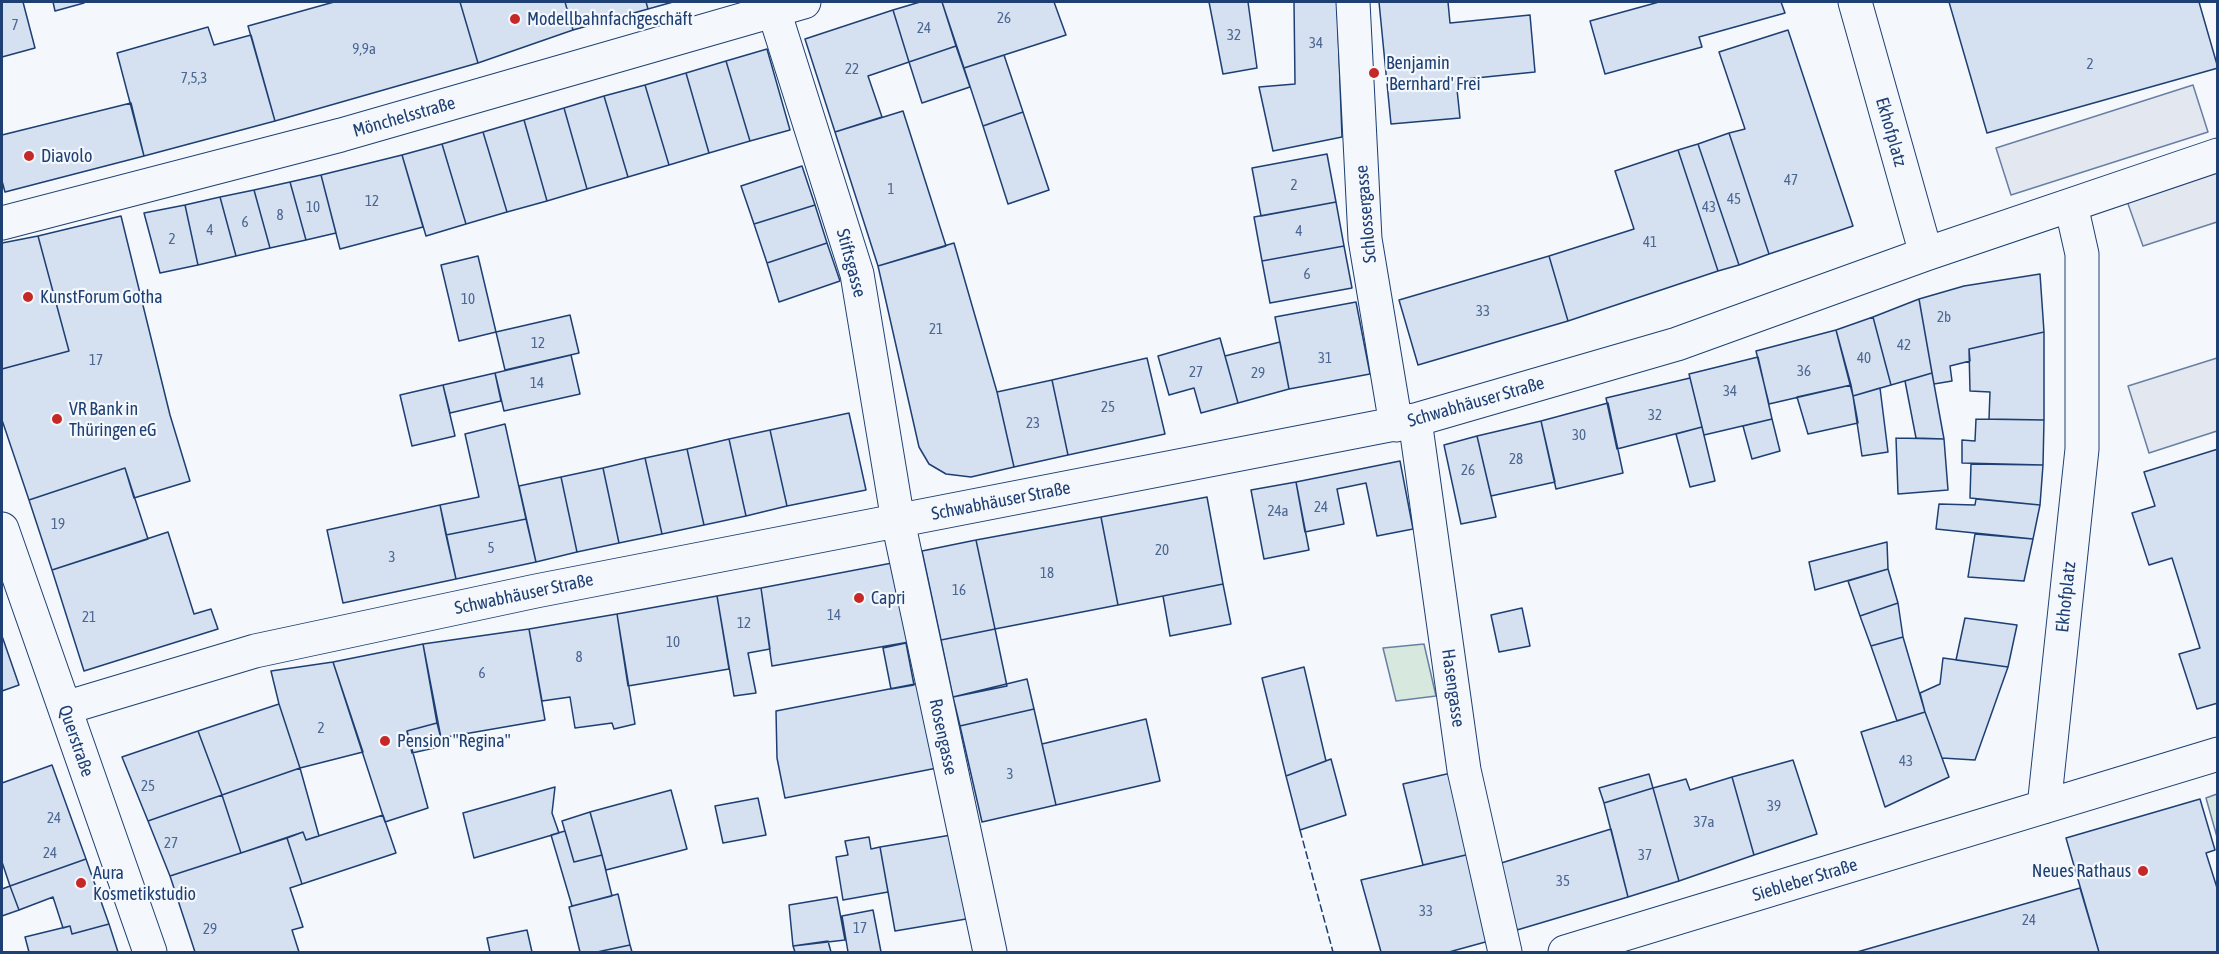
<!DOCTYPE html>
<html>
<head>
<meta charset="utf-8">
<style>
  body { margin:0 }
  #map { position:relative; width:2219px; height:954px; overflow:hidden; background:#f4f7fb; font-family:"Asap Condensed",sans-serif }
  canvas { display:block }
  .frame { position:absolute; inset:0; border:3px solid #1d3f73; pointer-events:none }
</style>
</head>
<body>
<div id="map">
<canvas width="2219" height="954"></canvas>
<div class="frame"></div>
</div>
<script>
const ctx = document.querySelector('canvas').getContext('2d');
ctx.lineJoin = 'round';
function fillPath(path, color) {
  ctx.fillStyle = color;
  ctx.fill(path, 'evenodd');
}
function shape(rows) {
  const path = new Path2D();
  for (const r of rows) {
    path.moveTo(r[0], r[1]);
    for (let i = 2; i < r.length; i += 2) path.lineTo(r[i], r[i + 1]);
  }
  return path;
}
function trace(path, color, width, dash) {
  ctx.strokeStyle = color;
  ctx.lineWidth = width;
  ctx.lineCap = dash ? 'butt' : 'round';
  ctx.setLineDash(dash || []);
  ctx.stroke(path);
}
function drawText(font, color, halo, rows, align = 'center') {
  ctx.font = font + ' "Asap Condensed",sans-serif';
  ctx.lineWidth = 4.5;
  ctx.setLineDash([]);
  ctx.textBaseline = 'middle';
  ctx.strokeStyle = halo;
  ctx.fillStyle = color;
  for (const [text, x, y, turn = 0] of rows) {
    ctx.save();
    ctx.translate(x, y);
    ctx.rotate((+turn || 0) * Math.PI / 180);
    ctx.textAlign = isNaN(turn) ? turn : align;
    if (halo) ctx.strokeText(text, 0, 0);
    ctx.fillText(text, 0, 0);
    ctx.restore();
  }
}
const green = shape([
  [1424,644,1436,696,1396,701,1383,648,1424,644],
  [2217,794,2218,794,2217,837,2206,798,2217,794]
]);
const parking = shape([
  [2193,85,2208,132,2011,195,1996,148,2193,85],
  [2217,170,2217,222,2143,246,2127,201,2217,170],
  [2217,358,2217,431,2149,453,2128,386,2217,358]
]);
const building = shape([
  [2,2,23,2,35,48,2,57,2,2],
  [53,2,84,2,84,3,55,11,53,2],
  [334,2,460,2,478,63,275,121,248,26,334,2],
  [460,2,565,2,573,30,478,63,460,2],
  [565,2,646,2,648,9,573,30,565,2],
  [646,2,673,2,648,9,646,2],
  [920,2,942,2,956,46,909,62,893,10,920,2],
  [942,2,1054,2,1066,35,964,68,942,2],
  [1209,2,1248,2,1257,68,1223,74,1209,2],
  [1294,2,1337,2,1342,137,1273,151,1259,87,1295,84,1294,2],
  [1379,2,1448,2,1450,23,1530,15,1535,72,1456,80,1460,118,1391,124,1379,2],
  [1659,2,1781,2,1785,13,1699,37,1702,47,1605,74,1590,21,1659,2],
  [1949,2,2199,2,2218,68,1987,133,1949,2],
  [893,10,909,62,868,76,882,117,835,132,805,39,893,10],
  [208,27,214,45,251,35,275,121,144,156,117,53,208,27],
  [1788,30,1853,226,1769,254,1729,133,1745,129,1719,52,1788,30],
  [956,46,970,87,922,103,909,62,956,46],
  [767,49,790,130,750,141,726,61,767,49],
  [1004,55,1023,112,983,126,964,68,1004,55],
  [726,61,750,141,709,153,686,73,726,61],
  [686,73,709,153,669,165,645,85,686,73],
  [645,85,669,165,628,177,604,96,645,85],
  [604,96,628,177,587,189,564,108,604,96],
  [131,103,144,156,5,192,2,181,2,135,131,103],
  [564,108,587,189,547,201,524,120,564,108],
  [903,111,946,246,878,266,835,132,903,111],
  [1023,112,1049,190,1008,204,983,126,1023,112],
  [524,120,547,201,507,212,483,132,524,120],
  [483,132,507,212,466,224,442,144,483,132],
  [1729,133,1769,254,1739,265,1698,144,1729,133],
  [442,144,466,224,426,236,402,155,442,144],
  [1698,144,1739,265,1718,271,1678,150,1698,144],
  [1678,150,1718,271,1568,321,1549,256,1634,229,1615,171,1678,150],
  [1327,154,1336,202,1261,216,1252,168,1327,154],
  [402,155,423,227,340,249,321,175,402,155],
  [802,166,815,205,754,224,741,186,802,166],
  [321,175,336,233,306,240,290,182,321,175],
  [290,182,306,240,270,248,254,190,290,182],
  [254,190,270,248,236,256,220,197,254,190],
  [220,197,236,256,198,265,185,205,220,197],
  [1336,202,1344,246,1262,261,1254,217,1336,202],
  [185,205,198,265,160,273,144,213,185,205],
  [815,205,827,243,767,263,754,224,815,205],
  [121,216,170,415,190,481,134,498,125,468,29,500,2,420,2,369,69,351,38,236,121,216],
  [38,236,69,351,2,369,2,243,38,236],
  [827,243,840,281,779,302,767,263,827,243],
  [954,243,997,392,1014,467,971,477,946,474,929,464,919,447,878,266,954,243],
  [1344,246,1352,288,1270,303,1262,261,1344,246],
  [478,256,496,332,459,341,441,265,478,256],
  [1549,256,1568,321,1418,365,1399,300,1549,256],
  [2040,274,2044,332,1969,349,1970,361,1950,366,1952,381,1934,384,1919,299,1964,286,2040,274],
  [1919,299,1932,373,1891,385,1873,317,1919,299],
  [1356,302,1370,374,1289,389,1275,317,1356,302],
  [570,315,579,353,505,370,496,332,570,315],
  [1873,317,1891,385,1853,396,1836,330,1873,317],
  [1836,330,1851,385,1769,404,1756,351,1836,330],
  [2044,332,2044,420,1989,419,1990,392,1970,391,1969,349,2044,332],
  [1220,338,1238,403,1201,413,1194,388,1169,395,1158,356,1220,338],
  [1280,342,1289,389,1238,403,1225,356,1280,342],
  [571,355,580,394,504,411,495,373,571,355],
  [1758,357,1772,419,1704,435,1689,374,1758,357],
  [1147,358,1165,434,1068,455,1052,380,1147,358],
  [495,373,501,401,450,413,443,385,495,373],
  [1932,373,1944,439,1916,438,1905,381,1932,373],
  [1690,378,1702,427,1617,449,1606,398,1690,378],
  [1052,380,1068,455,1014,467,997,392,1052,380],
  [443,385,455,436,412,446,400,395,443,385],
  [1851,385,1858,423,1808,434,1797,397,1851,385],
  [1880,388,1888,452,1862,456,1853,396,1880,388],
  [1608,403,1623,473,1556,489,1541,421,1608,403],
  [849,413,866,490,787,506,770,430,849,413],
  [1772,419,1780,451,1752,459,1743,426,1772,419],
  [1976,419,2044,420,2043,465,1962,463,1962,440,1975,441,1976,419],
  [1541,421,1555,482,1491,496,1477,436,1541,421],
  [505,424,526,519,446,535,440,505,479,497,465,434,505,424],
  [1702,427,1715,481,1690,487,1676,434,1702,427],
  [770,430,787,506,746,516,729,439,770,430],
  [1477,436,1496,517,1461,524,1444,445,1477,436],
  [1896,438,1944,439,1948,490,1898,494,1896,438],
  [729,439,746,516,704,525,687,449,729,439],
  [687,449,704,525,662,534,645,458,687,449],
  [2218,449,2218,703,2197,709,2179,654,2200,648,2172,558,2149,565,2132,513,2155,506,2144,472,2218,449],
  [645,458,662,534,619,543,603,468,645,458],
  [1400,461,1413,529,1377,536,1366,483,1337,489,1344,524,1305,532,1296,482,1400,461],
  [1971,464,2043,465,2040,505,1970,498,1971,464],
  [125,468,148,539,52,570,29,500,125,468],
  [603,468,619,543,577,552,561,477,603,468],
  [561,477,577,552,536,562,519,486,561,477],
  [1296,482,1309,550,1264,559,1251,490,1296,482],
  [1207,497,1223,584,1118,605,1101,517,1207,497],
  [1976,499,2040,505,2033,539,1936,529,1939,504,1975,505,1976,499],
  [440,505,456,579,343,603,327,530,440,505],
  [1101,517,1118,605,995,629,976,540,1101,517],
  [526,519,536,562,456,579,446,535,526,519],
  [168,532,194,614,211,609,218,629,84,671,52,570,168,532],
  [1975,534,2033,539,2024,581,1968,577,1975,534],
  [976,540,995,629,941,640,922,551,976,540],
  [1887,542,1888,569,1815,590,1809,562,1887,542],
  [892,563,909,642,772,666,761,588,892,563],
  [1888,569,1898,603,1860,616,1848,581,1888,569],
  [1223,584,1231,624,1170,636,1163,596,1223,584],
  [761,588,770,649,748,653,756,693,734,696,717,596,761,588],
  [717,596,729,669,628,686,617,614,717,596],
  [1898,603,1903,637,1871,646,1860,616,1898,603],
  [1522,608,1530,646,1499,652,1491,615,1522,608],
  [617,614,635,724,614,729,612,723,575,728,570,697,542,701,529,629,617,614],
  [1965,618,2017,625,2008,667,1956,660,1965,618],
  [529,629,545,720,441,738,423,644,529,629],
  [995,629,1007,686,953,697,941,640,995,629],
  [2,636,19,685,2,691,2,636],
  [1903,637,1925,712,1897,721,1871,646,1903,637],
  [906,643,914,685,891,689,883,648,906,643],
  [423,644,437,723,407,731,428,808,385,822,333,662,423,644],
  [1943,658,2008,667,1975,760,1942,758,1925,712,1920,693,1940,684,1943,658],
  [333,662,363,752,300,768,279,704,271,671,333,662],
  [1304,667,1326,761,1286,776,1262,678,1304,667],
  [1027,679,1034,709,960,726,953,697,1027,679],
  [920,683,937,768,785,798,777,758,776,711,920,683],
  [279,704,300,768,222,795,198,731,279,704],
  [1034,709,1056,805,982,822,960,726,1034,709],
  [1925,712,1949,777,1885,807,1861,732,1925,712],
  [1146,719,1160,781,1056,805,1042,744,1146,719],
  [437,723,443,746,412,753,407,731,437,723],
  [198,731,222,795,148,821,122,757,198,731],
  [1331,759,1346,815,1300,830,1286,776,1331,759],
  [1793,760,1817,834,1754,855,1732,777,1793,760],
  [52,765,86,859,10,886,2,862,2,783,52,765],
  [300,768,319,836,306,840,303,832,241,853,222,795,300,768],
  [1451,773,1470,854,1423,865,1403,784,1451,773],
  [1649,774,1653,788,1604,803,1599,788,1649,774],
  [1732,777,1754,855,1679,881,1653,788,1686,779,1690,790,1732,777],
  [555,787,552,813,559,833,474,858,463,813,555,787],
  [1653,788,1679,881,1628,897,1604,803,1653,788],
  [671,790,687,849,606,870,590,812,671,790],
  [222,795,241,853,170,876,148,821,222,795],
  [758,798,766,835,723,843,715,806,758,798],
  [2200,799,2215,850,2206,853,2218,891,2218,952,2099,952,2066,838,2200,799],
  [590,812,602,855,574,862,562,821,590,812],
  [383,815,396,853,302,884,287,838,303,832,306,840,383,815],
  [1611,829,1628,897,1517,930,1498,864,1611,829],
  [565,831,574,862,602,855,612,896,572,906,551,835,565,831],
  [957,834,972,918,895,931,880,847,957,834],
  [869,837,871,849,880,847,888,892,843,900,836,857,848,855,845,841,869,837],
  [287,838,302,884,290,888,303,927,292,930,299,952,195,952,170,876,287,838],
  [1470,854,1489,941,1449,952,1381,952,1361,880,1470,854],
  [86,859,109,924,72,934,70,926,63,928,53,897,19,910,10,886,86,859],
  [10,886,19,910,2,916,2,889,10,886],
  [2080,888,2099,952,1857,952,2080,888],
  [618,894,630,945,597,952,580,952,569,907,618,894],
  [837,897,845,940,793,946,789,905,837,897],
  [873,910,881,952,848,952,842,916,873,910],
  [109,924,118,952,29,952,25,937,70,926,72,934,109,924],
  [527,930,532,952,490,952,487,938,527,930],
  [828,941,831,952,795,952,793,946,828,941],
  [630,945,632,952,597,952,630,945]
]);
const street = shape([
  [1353,2,1365,239,1396,425],
  [1855,2,1926,254],
  [774,11,857,274,898,521,990,952],
  [2,223,341,135,804,2],
  [1415,420,1464,770,1505,952],
  [2,529,150,952],
  [65,708,255,651,536,591,1415,420,1677,344,1926,254,2218,155],
  [2044,807,2082,449,2082,254,2071,205],
  [1565,952,2218,754]
]);
const fence = shape([
  [1300,830,1333,952]
]);
const markers = [
  [515,19,6,"#c62828"],
  [1374,73,6,"#c62828"],
  [29,156,6,"#c62828"],
  [28,297,6,"#c62828"],
  [57,419,6,"#c62828"],
  [859,598,6,"#c62828"],
  [385,741,6,"#c62828"],
  [2143,871,6,"#c62828"],
  [81,883,6,"#c62828"]
];
const numberNames = [
  ["26",1004,18],
  ["7",15,25],
  ["24",924,28],
  ["32",1234,35],
  ["34",1316,43],
  ["9,9a",364,49],
  ["2",2090,64],
  ["22",852,69],
  ["7,5,3",194,78],
  ["47",1791,180],
  ["2",1294,185],
  ["1",891,189],
  ["45",1734,199],
  ["12",372,201],
  ["10",313,207],
  ["43",1709,207],
  ["8",280,215],
  ["6",245,222],
  ["4",210,230],
  ["4",1299,231],
  ["2",172,239],
  ["41",1650,242],
  ["6",1307,274],
  ["10",468,299],
  ["33",1483,311],
  ["2b",1944,317],
  ["21",936,329],
  ["12",538,343],
  ["42",1904,345],
  ["31",1325,358],
  ["40",1864,358],
  ["17",96,360],
  ["36",1804,371],
  ["27",1196,372],
  ["29",1258,373],
  ["14",537,383],
  ["34",1730,391],
  ["25",1108,407],
  ["32",1655,415],
  ["23",1033,423],
  ["30",1579,435],
  ["28",1516,459],
  ["26",1468,470],
  ["24",1321,507],
  ["24a",1278,511],
  ["19",58,524],
  ["5",491,548],
  ["20",1162,550],
  ["3",392,557],
  ["18",1047,573],
  ["16",959,590],
  ["14",834,615],
  ["21",89,617],
  ["12",744,623],
  ["10",673,642],
  ["8",579,657],
  ["6",482,673],
  ["2",321,728],
  ["43",1906,761],
  ["3",1010,774],
  ["25",148,786],
  ["39",1774,806],
  ["24",54,818],
  ["37a",1704,822],
  ["27",171,843],
  ["24",50,853],
  ["37",1645,855],
  ["35",1563,881],
  ["33",1426,911],
  ["24",2029,920],
  ["17",860,928],
  ["29",210,929]
];
const poiNames = [
  ["Modellbahnfachgeschäft",527,19],
  ["Benjamin",1386,63],
  ["'Bernhard' Frei",1386,84],
  ["Diavolo",41,156],
  ["KunstForum Gotha",40,297],
  ["VR Bank in",69,409],
  ["Thüringen eG",69,430],
  ["Capri",871,598],
  ["Pension \"Regina\"",397,741],
  ["Neues Rathaus",2131,871,"right"],
  ["Aura",93,873],
  ["Kosmetikstudio",93,894]
];
const streetNames = [
  ["Mönchelsstraße",404,117,-16],
  ["Ekhofplatz",1891,132,74],
  ["Schlossergasse",1366,214,-95],
  ["Stiftsgasse",851,263,75],
  ["Schwabhäuser Straße",1476,402,-16],
  ["Schwabhäuser Straße",1001,501,-11],
  ["Schwabhäuser Straße",524,594,-12],
  ["Ekhofplatz",2066,597,-84],
  ["Hasengasse",1453,688,82],
  ["Rosengasse",943,737,78],
  ["Querstraße",76,741,71],
  ["Siebleber Straße",1805,880,-17]
];
fillPath(green, '#d7e8df');
trace(green, '#687fa3', 1.5);
fillPath(parking, '#e3e8f0');
trace(parking, '#687fa3', 1.5);
fillPath(building, '#d5e0f0');
trace(building, '#1d3f73', 1.5);
trace(street, '#1d3f73', 35);
trace(street, '#f4f7fb', 33);
trace(fence, '#1d3f73', 1.5, [8, 3]);
for (const [x, y, r, color] of markers) {
  const dot = new Path2D();
  dot.arc(x, y, r, 0, 2 * Math.PI);
  ctx.fillStyle = color;
  ctx.fill(dot);
  trace(dot, '#f4f7fb', 2);
}
drawText('15px', '#4b6792', null, numberNames);
drawText('18px', '#1d3f73', '#f4f7fb', poiNames, 'left');
drawText('18px', '#1d3f73', '#f4f7fb', streetNames);
</script>
</body>
</html>
